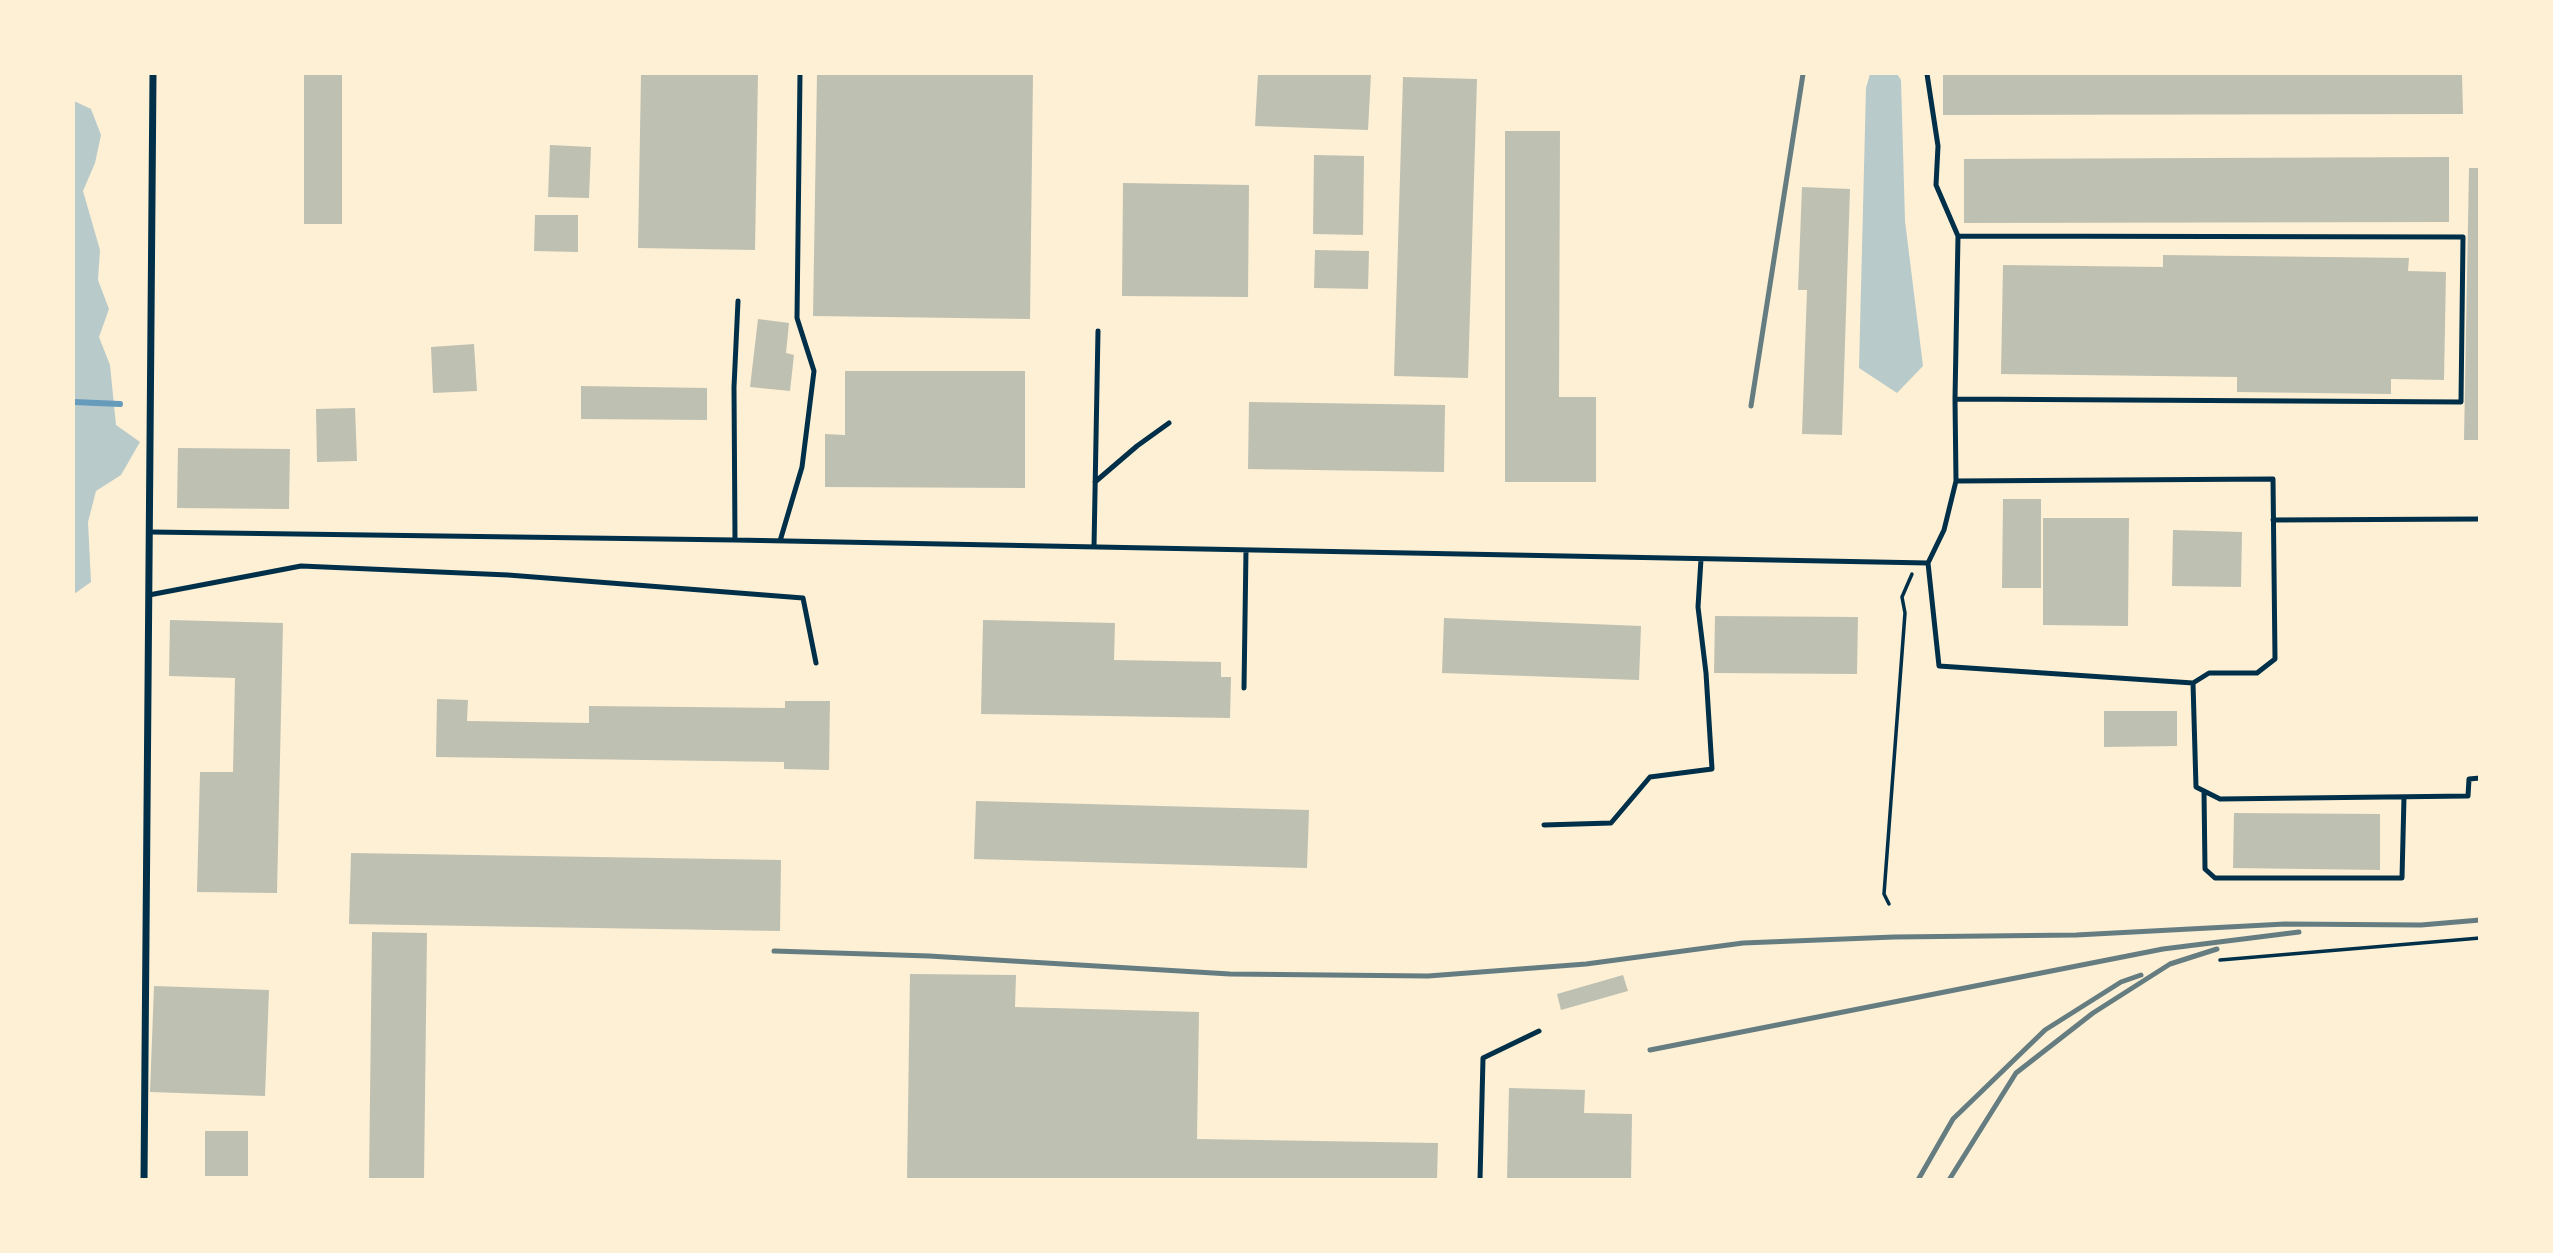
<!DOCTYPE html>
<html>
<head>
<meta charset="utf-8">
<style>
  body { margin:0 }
  #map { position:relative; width:2553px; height:1253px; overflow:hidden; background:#fdf0d5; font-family:"Work Sans",sans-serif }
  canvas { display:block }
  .frame { position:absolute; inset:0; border:75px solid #fdf0d5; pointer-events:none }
</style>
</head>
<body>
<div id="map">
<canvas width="2553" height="1253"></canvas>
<div class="frame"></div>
</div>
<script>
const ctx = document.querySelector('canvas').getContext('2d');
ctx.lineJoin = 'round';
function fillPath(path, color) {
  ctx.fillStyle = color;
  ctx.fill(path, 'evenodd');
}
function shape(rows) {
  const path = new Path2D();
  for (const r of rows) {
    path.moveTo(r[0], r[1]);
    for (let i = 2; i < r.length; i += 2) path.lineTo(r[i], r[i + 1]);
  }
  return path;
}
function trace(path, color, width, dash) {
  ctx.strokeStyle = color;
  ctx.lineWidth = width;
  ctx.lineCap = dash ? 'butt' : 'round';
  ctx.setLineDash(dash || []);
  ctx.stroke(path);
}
const green = shape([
  [1870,74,1897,74,1901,80,1905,221,1923,366,1897,393,1859,368,1866,88],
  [74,101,91,109,101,135,95,163,83,191,100,250,98,280,109,309,99,337,110,365,116,425,140,442,121,475,96,491,88,522,91,582,74,594]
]);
const stream = shape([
  [74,402,120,404]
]);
const building = shape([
  [304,74,342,74,342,224,304,224],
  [641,74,758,74,755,250,638,248],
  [817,74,1033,74,1030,319,813,316],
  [1258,74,1371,74,1368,130,1255,126],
  [1943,74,2462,74,2463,114,1943,115],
  [1403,77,1477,79,1468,378,1394,376],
  [1505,131,1560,131,1559,397,1596,397,1596,482,1505,482],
  [550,145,591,147,589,198,548,197],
  [1314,155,1364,156,1363,235,1313,234],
  [2449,157,2449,222,1964,223,1964,159],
  [2469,168,2480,168,2480,440,2464,440],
  [1123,183,1249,185,1248,297,1122,296],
  [1802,187,1850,189,1842,435,1802,434,1807,290,1798,290],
  [535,215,578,215,578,252,534,251],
  [1315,250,1369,251,1368,289,1314,288],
  [2163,255,2409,258,2408,271,2446,272,2444,380,2391,379,2391,394,2237,392,2237,377,2001,374,2003,265,2163,267],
  [758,319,789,323,786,353,794,355,790,391,750,387],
  [474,344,477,391,433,393,431,347],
  [845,371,1025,371,1025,488,825,487,825,434,845,435],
  [581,386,707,388,707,420,581,419],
  [1249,402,1445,405,1444,472,1248,469],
  [355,408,357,461,317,462,316,409],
  [178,448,290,449,289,509,177,508],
  [2003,499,2041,499,2041,588,2002,588],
  [2043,518,2129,518,2128,626,2043,625],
  [2173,530,2242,532,2241,587,2172,586],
  [1715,616,1858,617,1857,674,1714,673],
  [1444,618,1641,626,1639,680,1442,673],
  [170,620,283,623,277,893,197,892,200,772,233,772,235,678,169,676],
  [983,620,1115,623,1114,660,1221,662,1221,677,1231,677,1230,718,981,714],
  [437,699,468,700,467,721,589,723,589,706,785,708,785,701,830,701,829,770,784,769,784,762,436,757],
  [2104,711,2177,711,2177,746,2104,747],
  [976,801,1309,810,1307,868,974,859],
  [2234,813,2380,814,2380,870,2233,868],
  [351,853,781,860,780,931,349,924],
  [372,932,427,933,424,1180,369,1180],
  [910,974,1016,975,1015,1007,1199,1012,1197,1139,1438,1143,1437,1180,907,1180],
  [1623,975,1628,991,1561,1010,1557,994],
  [154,986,269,990,265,1096,150,1092],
  [1509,1088,1585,1090,1584,1113,1632,1114,1631,1180,1507,1180],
  [205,1131,248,1131,248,1176,205,1176]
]);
const path = shape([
  [1889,904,1884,894,1905,613,1902,597,1912,574],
  [2220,960,2480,938]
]);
const service = shape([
  [1927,74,1938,146,1936,185,1958,236],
  [1956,481,2273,479,2275,659,2257,673,2209,673,2193,683],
  [1095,482,1137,446,1169,423],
  [2273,520,2480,519],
  [150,532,735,540,1928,563,1939,666,2193,683,2196,787,2220,799,2468,796,2469,779,2480,778],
  [735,540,734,387,738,301],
  [780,541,802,467,814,371,797,318,800,74],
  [1094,547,1098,331],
  [1928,563,1944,530,1956,481,1955,399,1958,236,2463,237,2461,402,1955,399],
  [149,595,301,566,508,575,803,598,816,663],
  [1244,688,1246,550],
  [2204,791,2205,869,2215,878,2402,878,2404,797],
  [1544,825,1611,823,1650,777,1712,769,1706,673,1698,607,1701,559],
  [1480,1180,1483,1058,1539,1031]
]);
const minor = shape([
  [144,1180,153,74]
]);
const rail = shape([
  [1751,406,1803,74],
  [774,951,929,956,1230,974,1428,976,1586,964,1743,943,1894,937,2076,935,2285,924,2421,925,2480,920],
  [1650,1050,2163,949,2299,932],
  [1918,1180,1953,1119,2045,1030,2121,982,2141,975],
  [1949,1180,2016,1073,2093,1013,2170,964,2217,949]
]);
fillPath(green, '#b9caca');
trace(stream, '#669bbc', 6);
fillPath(building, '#bec0b2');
trace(path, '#003049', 3.5);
trace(service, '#003049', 5);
trace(minor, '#003049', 7);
trace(rail, '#657d81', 5);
</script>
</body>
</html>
